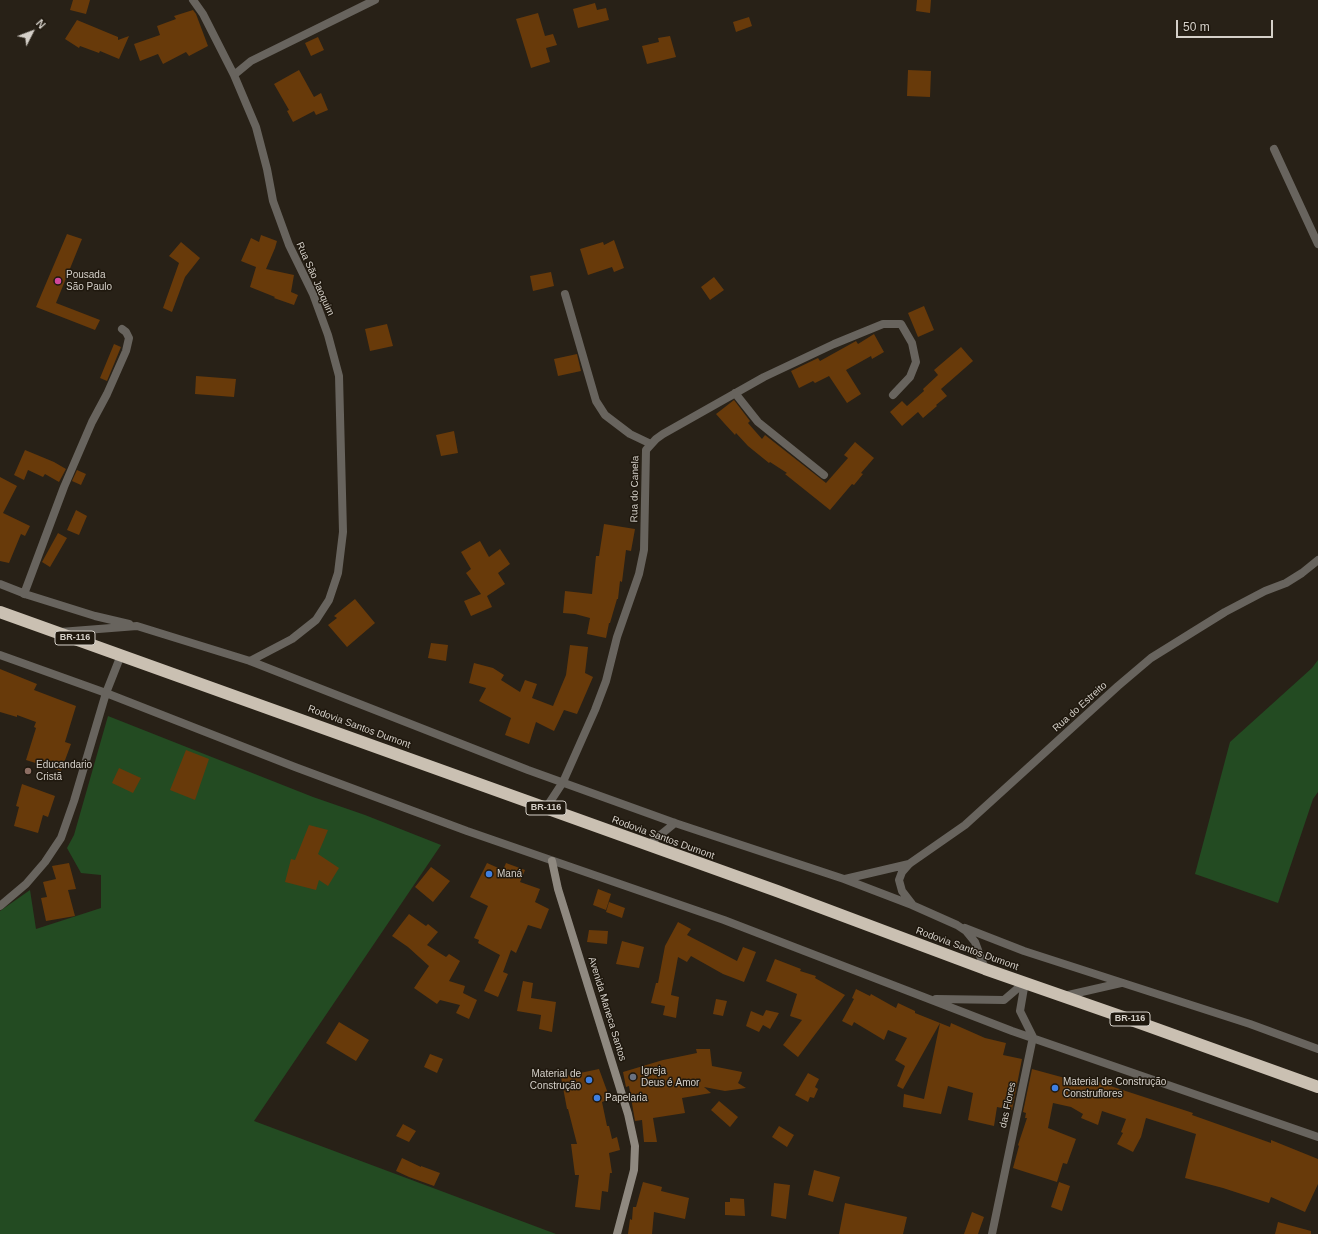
<!DOCTYPE html>
<html>
<head>
<meta charset="utf-8">
<style>
  body { margin:0 }
  #map { position:relative; width:1318px; height:1234px; overflow:hidden; background:#282117; font-family:Arial,sans-serif }
  canvas { display:block }
  .north { position:absolute; left:12px; top:12px; width:40px; height:40px; -webkit-text-stroke:3px #1f180e; paint-order:stroke; rotate:48deg; font-size:11px; font-weight:700; line-height:16px; text-align:center; color:#d5d0c9 }
  .north::after { content:''; display:block; margin:auto; width:14px; height:18px; background:#d5d0c9; clip-path:polygon(50% 0,100% 100%,50% 72%,0 100%) }
  .scale { position:absolute; left:1176px; top:20px; width:97px; height:18px; box-sizing:border-box; border:2px solid #d5d0c9; border-top:0; padding-left:5px; font-size:12px; line-height:14px; white-space:nowrap; color:#d5d0c9; -webkit-text-stroke:3px #1f180e; paint-order:stroke }
</style>
</head>
<body>
<div id="map">
<canvas width="1318" height="1234"></canvas>
<div class="north">N</div>
<div class="scale">50 m</div>
</div>
<script>
const ctx = document.querySelector('canvas').getContext('2d');
ctx.lineJoin = 'round';
function fillPath(path, color) {
  ctx.fillStyle = color;
  ctx.fill(path, 'evenodd');
}
function shape(rows) {
  const path = new Path2D();
  for (const r of rows) {
    path.moveTo(r[0], r[1]);
    for (let i = 2; i < r.length; i += 2) path.lineTo(r[i], r[i + 1]);
  }
  return path;
}
function trace(path, color, width, dash) {
  ctx.strokeStyle = color;
  ctx.lineWidth = width;
  ctx.lineCap = dash ? 'butt' : 'round';
  ctx.setLineDash(dash || []);
  ctx.stroke(path);
}
function drawText(font, color, halo, rows, align = 'center') {
  ctx.font = font + ' Arial,sans-serif';
  ctx.lineWidth = 3;
  ctx.setLineDash([]);
  ctx.textBaseline = 'middle';
  ctx.strokeStyle = halo;
  ctx.fillStyle = color;
  for (const [text, x, y, turn = 0] of rows) {
    ctx.save();
    ctx.translate(x, y);
    ctx.rotate((+turn || 0) * Math.PI / 180);
    ctx.textAlign = isNaN(turn) ? turn : align;
    if (halo) ctx.strokeText(text, 0, 0);
    ctx.fillText(text, 0, 0);
    ctx.restore();
  }
}
const green = shape([
  [1318,660,1318,792,1313,799,1278,903,1195,874,1230,742,1312,668],
  [108,716,313,797,365,815,441,845,254,1121,556,1234,0,1234,0,911,30,890,36,929,101,908,101,875,81,873,67,848,74,835]
]);
const building = shape([
  [73,0,90,0,86,14,70,10],
  [917,0,931,0,930,13,916,11],
  [595,3,597,10,606,8,609,20,578,28,573,9],
  [193,10,196,14,208,46,189,56,186,52,163,64,158,54,140,61,134,44,160,35,157,26,176,19,174,16],
  [538,13,545,36,553,34,557,45,546,48,550,62,531,68,516,19],
  [749,17,752,26,736,32,733,22],
  [77,20,118,37,118,40,129,36,119,59,100,51,99,53,80,46,79,48,65,39],
  [670,36,676,57,647,64,642,46,659,42,658,38],
  [318,37,324,50,311,56,305,43],
  [299,70,314,97,321,93,328,110,316,115,314,111,293,122,287,111,289,110,274,84],
  [908,70,931,71,930,97,907,96],
  [67,234,82,239,56,303,100,320,95,330,36,307],
  [261,235,277,241,275,248,266,269,294,275,291,292,298,295,294,305,274,298,275,297,250,287,256,267,241,261,251,238,259,242],
  [614,240,624,268,614,272,612,267,588,275,580,249,603,242,604,245],
  [181,242,200,258,185,277,172,312,163,308,179,263,169,256],
  [551,272,554,286,533,291,530,276],
  [714,277,724,290,710,300,701,287],
  [924,306,934,330,918,337,908,313],
  [387,324,393,346,370,351,365,329],
  [874,334,884,352,872,359,871,356,846,370,861,394,847,403,829,376,815,383,813,381,799,388,791,371,818,358,820,361,856,341,858,344],
  [114,344,121,347,107,381,100,378],
  [961,347,973,361,941,389,947,396,936,405,937,406,923,418,918,412,902,426,890,412,902,401,907,406,924,391,923,389,938,375,934,370],
  [577,354,581,371,558,376,554,359],
  [196,376,236,379,234,397,195,394],
  [734,400,750,421,748,423,762,439,765,435,826,483,848,458,844,455,855,442,874,458,861,473,863,474,854,485,852,484,830,510,785,474,787,473,770,462,769,463,748,446,736,433,735,435,724,423,716,414],
  [454,431,458,453,441,456,436,435],
  [25,450,54,462,66,469,59,482,45,474,43,477,28,470,24,480,14,475],
  [77,470,86,474,81,485,72,481],
  [0,477,17,486,3,513,30,526,25,536,21,534,9,563,0,561],
  [76,510,87,516,79,535,67,530],
  [604,524,635,529,631,551,626,550,622,582,620,581,618,599,617,599,610,623,609,623,606,638,587,634,590,618,575,614,563,613,565,591,592,594,596,556,599,556],
  [58,533,67,538,50,567,42,562],
  [480,541,489,557,500,549,510,564,498,573,505,584,487,596,492,607,471,616,464,601,481,594,466,573,471,569,461,552],
  [355,599,375,623,347,647,328,625,337,618,334,616],
  [431,643,448,645,446,661,428,658],
  [570,645,588,647,585,673,593,677,577,714,564,710,554,731,536,722,529,744,505,735,511,718,479,701,486,688,469,683,474,663,493,668,504,675,501,680,520,692,525,680,537,684,532,698,553,706,566,675],
  [0,669,37,684,34,690,76,706,65,742,71,744,61,771,26,760,36,728,34,727,36,722,17,715,17,717,0,712],
  [186,750,209,759,195,800,170,790],
  [119,768,141,778,133,793,112,783],
  [22,784,55,796,48,817,43,815,38,833,14,826,19,807,16,806],
  [309,825,328,830,318,854,339,868,328,886,319,880,316,890,285,882,291,859,295,860],
  [69,863,76,889,68,890,75,916,46,921,41,898,47,897,43,882,56,879,52,866],
  [487,863,503,870,506,863,525,870,520,882,540,889,535,902,549,909,541,929,528,925,516,953,511,950,503,972,508,974,498,997,484,991,500,955,478,943,479,940,474,938,488,906,470,897],
  [431,867,450,881,433,902,415,887],
  [598,889,611,894,606,910,593,905],
  [609,902,625,908,622,918,606,912],
  [409,914,426,926,428,924,438,932,427,945,446,957,449,954,460,961,449,981,465,986,463,993,477,1000,469,1019,456,1013,460,1005,440,1000,437,1004,414,988,429,966,408,947,392,936],
  [678,922,691,929,687,935,737,961,743,947,756,952,744,982,723,974,691,956,687,962,678,957,671,995,679,997,676,1018,663,1015,665,1006,651,1003,656,983,658,983,665,946],
  [589,930,608,931,607,944,587,942],
  [622,941,644,947,639,968,616,964],
  [775,959,801,969,800,971,816,976,815,978,845,995,798,1057,783,1045,802,1020,790,1016,797,994,766,981],
  [523,981,533,983,531,998,556,1002,552,1032,539,1029,541,1015,517,1011],
  [856,989,870,996,871,994,896,1008,898,1003,915,1011,915,1013,940,1023,903,1089,897,1086,905,1066,895,1060,907,1038,888,1030,884,1040,854,1022,852,1026,842,1021,854,999,852,998],
  [716,999,727,1001,723,1016,713,1014],
  [766,1010,779,1013,770,1029,763,1025,759,1032,746,1026,751,1011,763,1016],
  [339,1022,369,1040,356,1061,326,1043],
  [940,1023,950,1027,951,1023,985,1038,1006,1043,1003,1055,1022,1059,1012,1110,997,1107,994,1126,968,1120,973,1093,948,1086,941,1114,903,1107,904,1094,924,1099],
  [696,1049,710,1049,712,1066,742,1072,740,1079,738,1083,746,1088,725,1091,704,1087,711,1093,682,1098,685,1113,653,1118,657,1142,644,1142,642,1120,635,1121,629,1086,626,1087,623,1072,663,1060,697,1053],
  [430,1054,443,1059,437,1073,424,1067],
  [599,1069,610,1099,602,1102,607,1126,609,1126,612,1139,617,1137,620,1150,609,1153,612,1173,610,1173,608,1192,602,1191,600,1210,575,1207,579,1175,575,1175,571,1144,577,1144,568,1109,567,1109,561,1077],
  [1032,1069,1087,1084,1089,1079,1193,1113,1192,1115,1271,1143,1271,1140,1318,1159,1318,1184,1305,1212,1271,1197,1269,1203,1223,1188,1185,1178,1196,1134,1146,1118,1141,1137,1133,1152,1117,1144,1123,1133,1121,1132,1126,1119,1102,1111,1098,1125,1081,1118,1083,1114,1071,1107,1053,1103,1048,1128,1076,1139,1067,1164,1063,1163,1057,1182,1013,1168,1019,1146,1018,1145,1027,1118,1025,1118,1026,1113,1023,1112],
  [808,1073,819,1079,815,1087,818,1089,814,1098,810,1097,808,1102,795,1095],
  [719,1101,738,1117,730,1127,711,1110],
  [403,1124,416,1131,409,1142,396,1136],
  [779,1126,794,1135,787,1147,772,1137],
  [402,1158,421,1167,421,1166,440,1173,434,1186,409,1177,396,1171],
  [814,1170,840,1177,833,1202,808,1195],
  [643,1182,662,1187,661,1191,689,1198,685,1219,654,1212,652,1234,628,1234,630,1219,632,1220,633,1207,636,1207],
  [1059,1182,1070,1186,1062,1211,1051,1207],
  [774,1183,790,1185,786,1219,771,1216],
  [730,1198,744,1199,745,1216,725,1215,725,1202,730,1202],
  [845,1203,907,1217,903,1234,839,1234],
  [972,1212,984,1217,978,1234,964,1234],
  [1278,1222,1311,1231,1311,1234,1275,1234]
]);
const street = shape([
  [193,0,203,14,234,75,256,127,267,169,273,201,289,245,313,294,328,335,339,376,343,532,338,573,329,600,316,620,292,639,250,661],
  [234,75,251,61,375,0],
  [1274,149,1318,244],
  [565,294,596,401,605,415,630,434,651,444],
  [735,393,758,422,824,475],
  [0,584,28,595,95,616,129,624],
  [24,594,64,487,92,422,107,394,126,351,129,338,126,332,122,329],
  [60,632,137,626,250,661,528,770,675,823,844,879,912,905,957,925,966,931,975,942,985,969],
  [0,655,106,693,295,767,467,831,724,920,1012,1031,1318,1137],
  [546,808,563,782,595,710,606,681,617,637,639,574,644,550,646,450,656,439,663,434,764,377,834,344,883,324,901,324,912,343,916,362,910,377,893,395],
  [648,845,675,823],
  [845,879,909,864],
  [912,904,902,891,899,880,902,872,909,864,965,825,1118,686,1151,658,1225,612,1265,591,1286,583,1302,573,1318,560],
  [0,906,26,884,45,862,61,838,74,801,106,693,121,655],
  [965,928,1024,951,1250,1024,1318,1049],
  [1064,996,1121,983],
  [936,999,1004,1000,1025,982],
  [992,1234,1033,1037,1020,1011,1025,982]
]);
const secondary = shape([
  [552,861,558,889,628,1114,635,1146,634,1170,617,1234]
]);
const highway = shape([
  [0,612,777,891,985,969,1140,1023,1318,1087]
]);
const markers = [
  [58,281,4,"#d1479c"],
  [28,771,4,"#8d6e63"],
  [489,874,4,"#3f7fe0"],
  [633,1077,4,"#6b7280"],
  [589,1080,4,"#3f7fe0"],
  [1055,1088,4,"#3f7fe0"],
  [597,1098,4,"#3f7fe0"]
];
const shields = [
  [75,638,40],
  [546,808,40],
  [1130,1019,40]
];
const shieldNames = [
  ["BR-116",75,638],
  ["BR-116",546,808],
  ["BR-116",1130,1019]
];
const poiNames = [
  ["Pousada",66,275],
  ["São Paulo",66,287],
  ["Educandario",36,765],
  ["Cristã",36,777],
  ["Maná",497,874],
  ["Igreja",641,1071],
  ["Deus é Amor",641,1083],
  ["Material de",581,1074,"right"],
  ["Construção",581,1086,"right"],
  ["Material de Construção",1063,1082],
  ["Construflores",1063,1094],
  ["Papelaria",605,1098]
];
const streetNames = [
  ["Rua São Jaoquim",315,279,66],
  ["Rua do Canela",635,489,-89],
  ["Rua do Estreito",1080,707,-42],
  ["Rodovia Santos Dumont",359,727,20],
  ["Rodovia Santos Dumont",663,838,20],
  ["Rodovia Santos Dumont",967,949,20],
  ["Avenida Maneca Santos",607,1009,73],
  ["das Flores",1008,1105,-78]
];
fillPath(green, '#234b22');
fillPath(building, '#683a0a');
trace(street, '#68645e', 8);
trace(secondary, '#8f8980', 8);
trace(highway, '#cac0b2', 12);
for (const [x, y, r, color] of markers) {
  const dot = new Path2D();
  dot.arc(x, y, r, 0, 2 * Math.PI);
  ctx.fillStyle = color;
  ctx.fill(dot);
  trace(dot, '#1f180e', 1.5);
}
for (const [x, y, w] of shields) {
  const box = new Path2D();
  box.roundRect(x - w / 2, y - 7, w, 14, 3);
  ctx.fillStyle = '#1f180e';
  ctx.fill(box);
  trace(box, '#d5d0c9', 1);
}
drawText('bold 9px', '#d5d0c9', null, shieldNames);
drawText('10px', '#d5d0c9', '#1f180e', poiNames, 'left');
drawText('10px', '#d5d0c9', '#1f180e', streetNames);
</script>
</body>
</html>
